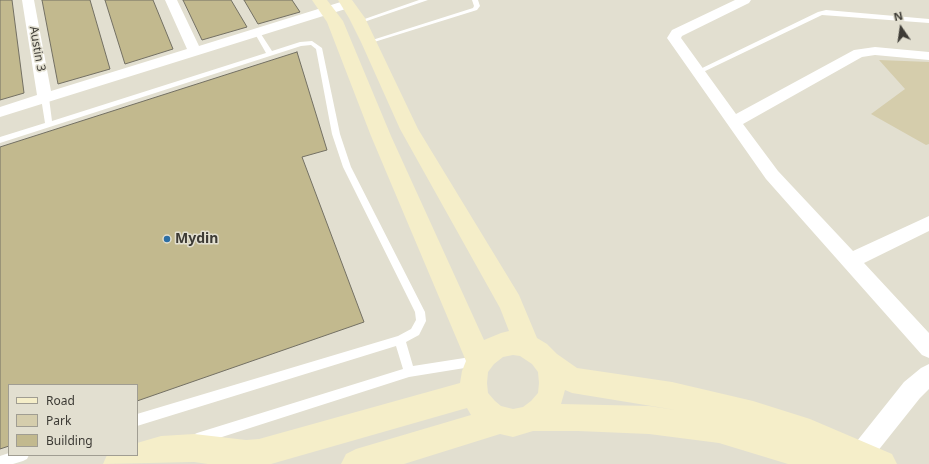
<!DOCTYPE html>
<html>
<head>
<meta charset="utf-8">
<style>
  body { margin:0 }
  #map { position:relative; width:929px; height:464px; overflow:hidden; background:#e2dfd0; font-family:"Noto Sans",sans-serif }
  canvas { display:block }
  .legend { position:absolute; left:8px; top:384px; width:130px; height:72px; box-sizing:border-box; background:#e2dfd0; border:1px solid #a09d92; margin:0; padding:5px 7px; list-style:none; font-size:12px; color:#3d3b35 }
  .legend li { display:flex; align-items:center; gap:8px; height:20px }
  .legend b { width:20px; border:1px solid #a09d92 }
  .north { position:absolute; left:881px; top:8px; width:40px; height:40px; -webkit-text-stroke:3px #e2dfd0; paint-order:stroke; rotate:347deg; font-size:11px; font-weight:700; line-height:16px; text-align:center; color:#3d3b35 }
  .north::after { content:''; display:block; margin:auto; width:14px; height:18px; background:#3d3b35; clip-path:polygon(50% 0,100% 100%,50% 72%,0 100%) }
</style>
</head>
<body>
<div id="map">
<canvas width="929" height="464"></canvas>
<ul class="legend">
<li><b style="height:5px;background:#f5eec9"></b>Road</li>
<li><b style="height:11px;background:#d5cdac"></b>Park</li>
<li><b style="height:11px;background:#c2b98e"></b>Building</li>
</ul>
<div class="north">N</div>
</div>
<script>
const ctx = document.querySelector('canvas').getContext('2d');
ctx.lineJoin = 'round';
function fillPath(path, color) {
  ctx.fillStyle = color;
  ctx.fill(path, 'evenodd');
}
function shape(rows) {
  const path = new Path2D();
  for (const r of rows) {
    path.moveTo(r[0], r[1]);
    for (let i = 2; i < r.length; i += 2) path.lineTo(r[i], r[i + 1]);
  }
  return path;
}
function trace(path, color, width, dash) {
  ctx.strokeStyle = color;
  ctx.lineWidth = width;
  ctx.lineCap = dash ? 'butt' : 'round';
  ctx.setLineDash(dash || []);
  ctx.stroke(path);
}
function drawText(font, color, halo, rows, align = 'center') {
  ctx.font = font + ' "Noto Sans",sans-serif';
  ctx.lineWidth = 3;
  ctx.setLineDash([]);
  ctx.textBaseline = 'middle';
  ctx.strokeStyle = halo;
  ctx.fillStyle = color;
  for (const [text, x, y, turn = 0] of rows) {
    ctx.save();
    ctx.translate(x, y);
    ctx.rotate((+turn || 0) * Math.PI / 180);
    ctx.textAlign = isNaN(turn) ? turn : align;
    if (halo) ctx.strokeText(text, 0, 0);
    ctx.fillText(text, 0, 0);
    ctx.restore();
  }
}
const green = shape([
  [879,60,929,62,929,144,926,145,871,114,905,89]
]);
const building = shape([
  [0,0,12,0,24,93,0,100,0,0],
  [42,0,90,0,110,69,58,84,42,0],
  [105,0,153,0,173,49,125,64,105,0],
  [183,0,231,0,247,27,202,40,183,0],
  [244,0,292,0,300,12,258,24,244,0],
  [297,52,327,150,302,157,364,322,137,401,137,385,9,385,9,446,0,449,0,147,297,52]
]);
const lane = shape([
  [419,0,428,0,361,23,356,22,419,0],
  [472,0,478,0,480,6,477,10,371,43,367,43,366,42,473,8,474,6,472,0],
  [826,10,929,19,929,23,822,15,699,74,697,74,694,72,818,12,826,10],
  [257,30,259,31,272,51,300,42,312,41,322,48,340,134,351,167,425,312,426,321,419,335,406,342,413,366,477,356,481,357,482,361,481,365,477,366,409,377,197,445,193,443,191,439,193,435,197,433,403,369,396,346,137,426,137,414,398,336,411,329,416,320,415,312,343,167,332,134,316,49,311,45,301,46,0,143,0,137,45,123,41,98,42,96,45,96,49,98,52,121,266,53,254,32,257,30],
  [9,453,9,455,29,455,27,459,23,461,13,464,0,464,0,456,9,453]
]);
const street = shape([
  [22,0,34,0,51,91,187,49,165,0,177,0,199,46,344,1,348,0,352,1,354,4,352,7,0,117,0,107,37,95,22,0],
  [735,0,751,0,749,3,682,36,681,38,736,114,854,50,875,47,929,52,929,60,875,55,862,57,743,124,778,171,853,251,929,216,929,231,864,263,929,333,929,358,922,355,766,179,667,38,672,30,735,0],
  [929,364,929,389,920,398,869,462,865,464,853,462,849,454,853,446,904,382,921,368,929,364]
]);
const secondary = shape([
  [312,0,327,0,343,21,391,136,484,340,501,333,509,331,500,308,400,129,361,42,349,18,338,0,352,0,365,18,418,129,519,295,537,338,547,344,557,354,577,368,672,382,753,401,810,419,892,454,897,464,788,464,719,443,649,434,578,431,533,431,513,437,500,434,404,464,341,464,346,454,356,449,471,415,467,408,271,464,208,464,194,462,103,464,107,455,137,455,137,443,161,436,194,434,246,440,259,439,460,383,462,371,466,361,371,136,327,22,312,0],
  [513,355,520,356,532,364,538,372,539,383,538,393,531,401,523,407,513,409,501,406,495,401,488,393,487,383,488,372,494,364,503,357,513,355],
  [565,390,572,393,676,410,649,406,561,404,565,390]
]);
const markers = [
  [167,239,4,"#2d6ea4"]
];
const farStreetnames = [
  ["Austin 3",37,49,80]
];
const poiNames = [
  ["Mydin",175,239]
];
fillPath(green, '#d5cdac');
fillPath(building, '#c2b98e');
trace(building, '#737063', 1);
fillPath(lane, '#fff');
fillPath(street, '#fff');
fillPath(secondary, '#f5eec9');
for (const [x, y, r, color] of markers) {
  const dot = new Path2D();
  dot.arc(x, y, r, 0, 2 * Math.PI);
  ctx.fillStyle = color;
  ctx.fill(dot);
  trace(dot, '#e2dfd0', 1.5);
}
drawText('12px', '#3d3b35', '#e2dfd0', farStreetnames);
drawText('bold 14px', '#3d3b35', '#e2dfd0', poiNames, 'left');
</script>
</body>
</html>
